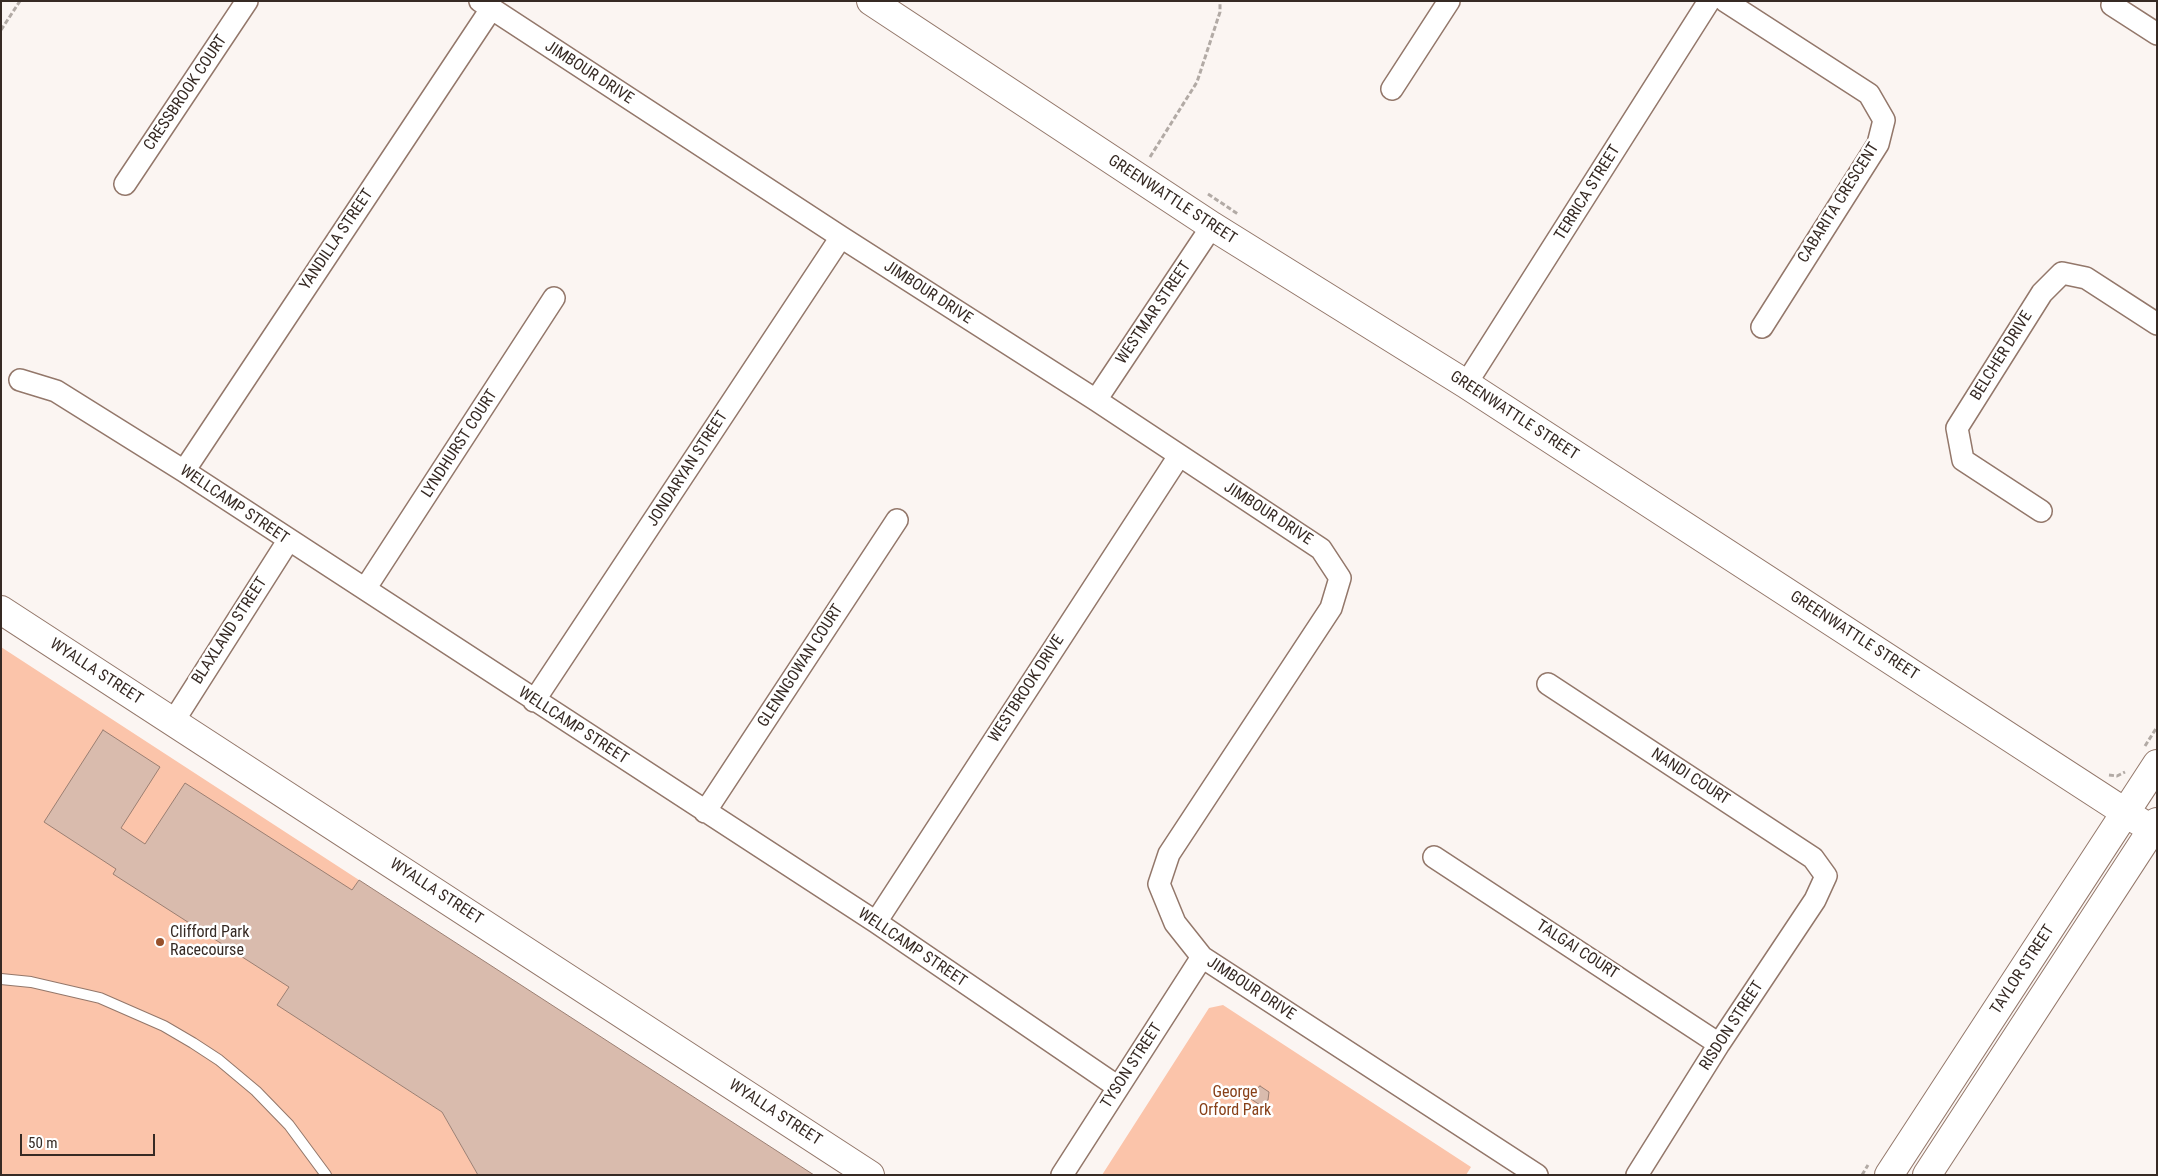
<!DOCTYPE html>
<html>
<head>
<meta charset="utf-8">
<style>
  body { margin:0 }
  #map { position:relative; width:2158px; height:1176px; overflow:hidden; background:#fbf5f2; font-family:"Roboto Condensed",sans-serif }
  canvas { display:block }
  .frame { position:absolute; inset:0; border:2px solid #362a24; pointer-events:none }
  .scale { position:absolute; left:20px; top:1134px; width:135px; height:22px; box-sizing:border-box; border:2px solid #362a24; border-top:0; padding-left:6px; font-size:15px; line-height:18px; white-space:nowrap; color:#362a24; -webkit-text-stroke:4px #fff; paint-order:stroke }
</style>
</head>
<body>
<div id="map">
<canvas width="2158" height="1176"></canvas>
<div class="frame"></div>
<div class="scale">50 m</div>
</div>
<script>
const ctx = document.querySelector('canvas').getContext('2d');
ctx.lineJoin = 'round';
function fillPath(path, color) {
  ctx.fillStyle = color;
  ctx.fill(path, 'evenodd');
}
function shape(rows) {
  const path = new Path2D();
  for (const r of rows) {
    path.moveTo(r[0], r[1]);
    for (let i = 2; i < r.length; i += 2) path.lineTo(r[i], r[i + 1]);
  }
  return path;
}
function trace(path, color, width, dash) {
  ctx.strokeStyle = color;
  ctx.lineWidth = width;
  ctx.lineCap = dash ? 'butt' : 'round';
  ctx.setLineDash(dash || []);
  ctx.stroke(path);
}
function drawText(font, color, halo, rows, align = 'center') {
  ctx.font = font + ' "Roboto Condensed",sans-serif';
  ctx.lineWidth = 5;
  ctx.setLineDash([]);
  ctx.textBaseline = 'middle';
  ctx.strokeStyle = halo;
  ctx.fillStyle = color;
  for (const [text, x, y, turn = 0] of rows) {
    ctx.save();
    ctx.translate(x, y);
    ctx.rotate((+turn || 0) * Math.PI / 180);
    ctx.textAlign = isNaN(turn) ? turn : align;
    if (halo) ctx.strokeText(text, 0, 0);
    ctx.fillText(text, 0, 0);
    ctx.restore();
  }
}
const green = shape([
  [1,647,359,880,278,1005,442,1112,478,1175,1,1175],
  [1223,1005,1471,1167,1466,1175,1102,1175,1209,1008]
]);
const building = shape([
  [103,730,160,767,121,828,145,844,185,783,352,890,359,880,814,1175,478,1175,442,1112,277,1005,289,987,113,874,116,869,44,822,103,730],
  [1260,1086,1269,1092,1268,1100,1260,1105,1251,1099,1252,1092,1260,1086]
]);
const path = shape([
  [1,30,20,1],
  [1150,157,1197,82,1220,12,1220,1],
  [1208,194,1238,214],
  [2145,746,2157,727],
  [2109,775,2117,776,2125,772],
  [1862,1175,1868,1165]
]);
const lane = shape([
  [1,979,31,982,100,998,164,1026,193,1043,219,1060,256,1091,289,1125,326,1175]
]);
const street = shape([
  [480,1,841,237,1096,400,1321,549,1340,578,1331,608,1169,854,1159,884,1175,923,1202,957,1537,1175],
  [1725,1,1869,94,1884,120,1878,144,1762,327],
  [2112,5,2157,34],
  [1392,89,1449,1],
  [125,184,247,1],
  [20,380,56,391,184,471,876,922,1118,1087],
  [1466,384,1709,1],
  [1096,400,1212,226],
  [184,471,491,9],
  [2041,511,1963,460,1957,428,2042,293,2062,273,2086,278,2157,324],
  [365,589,554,298],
  [1548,684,1813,858,1826,876,1815,900,1719,1044,1637,1175],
  [534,701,841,237],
  [173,722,288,541],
  [705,812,897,520],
  [1434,857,1719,1044],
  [876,922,1179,456],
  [1062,1175,1202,957]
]);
const secondary = shape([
  [871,1,1212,226,1466,384,2157,833],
  [1,610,870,1175],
  [1889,1175,2157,764],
  [1927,1175,2157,822]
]);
const markers = [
  [160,942,5,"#97502a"]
];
const streetNames = [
  ["JIMBOUR DRIVE",589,73,33],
  ["CRESSBROOK COURT",186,93,-56],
  ["TERRICA STREET",1588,193,-58],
  ["GREENWATTLE STREET",1172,200,33],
  ["CABARITA CRESCENT",1839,203,-58],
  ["YANDILLA STREET",337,240,-56],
  ["JIMBOUR DRIVE",928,293,33],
  ["WESTMAR STREET",1154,313,-56],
  ["BELCHER DRIVE",2002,356,-58],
  ["GREENWATTLE STREET",1514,416,33],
  ["LYNDHURST COURT",460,444,-57],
  ["JONDARYAN STREET",688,469,-57],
  ["WELLCAMP STREET",234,505,34],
  ["JIMBOUR DRIVE",1268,514,33],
  ["BLAXLAND STREET",230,631,-57],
  ["GREENWATTLE STREET",1854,636,33],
  ["GLENNGOWAN COURT",801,666,-57],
  ["WYALLA STREET",96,672,33],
  ["WESTBROOK DRIVE",1027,689,-57],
  ["WELLCAMP STREET",573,726,33],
  ["NANDI COURT",1690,777,33],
  ["WYALLA STREET",436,892,33],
  ["WELLCAMP STREET",912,948,34],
  ["TALGAI COURT",1577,950,33],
  ["TAYLOR STREET",2023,970,-57],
  ["JIMBOUR DRIVE",1251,989,33],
  ["RISDON STREET",1732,1026,-57],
  ["TYSON STREET",1132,1066,-57],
  ["WYALLA STREET",775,1113,33]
];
const poiNames = [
  ["Clifford Park",170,933],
  ["Racecourse",170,951]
];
const parkNames = [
  ["George",1235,1093],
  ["Orford Park",1235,1111]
];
fillPath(green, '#fbc4aa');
fillPath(building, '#d9bbad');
trace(building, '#9b7f72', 1);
trace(lane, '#93776a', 12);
trace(street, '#93776a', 24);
trace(secondary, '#93776a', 30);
trace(path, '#b2aaa5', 3, [5, 2.5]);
trace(lane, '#fff', 10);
trace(street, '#fff', 21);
trace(secondary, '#fff', 28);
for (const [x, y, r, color] of markers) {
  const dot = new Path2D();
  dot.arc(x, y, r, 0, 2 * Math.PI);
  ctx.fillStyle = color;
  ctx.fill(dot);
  trace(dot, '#fff', 2);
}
drawText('16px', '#362a24', '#fff', streetNames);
drawText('16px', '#362a24', '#fff', poiNames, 'left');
drawText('16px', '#884018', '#fff', parkNames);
</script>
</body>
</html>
